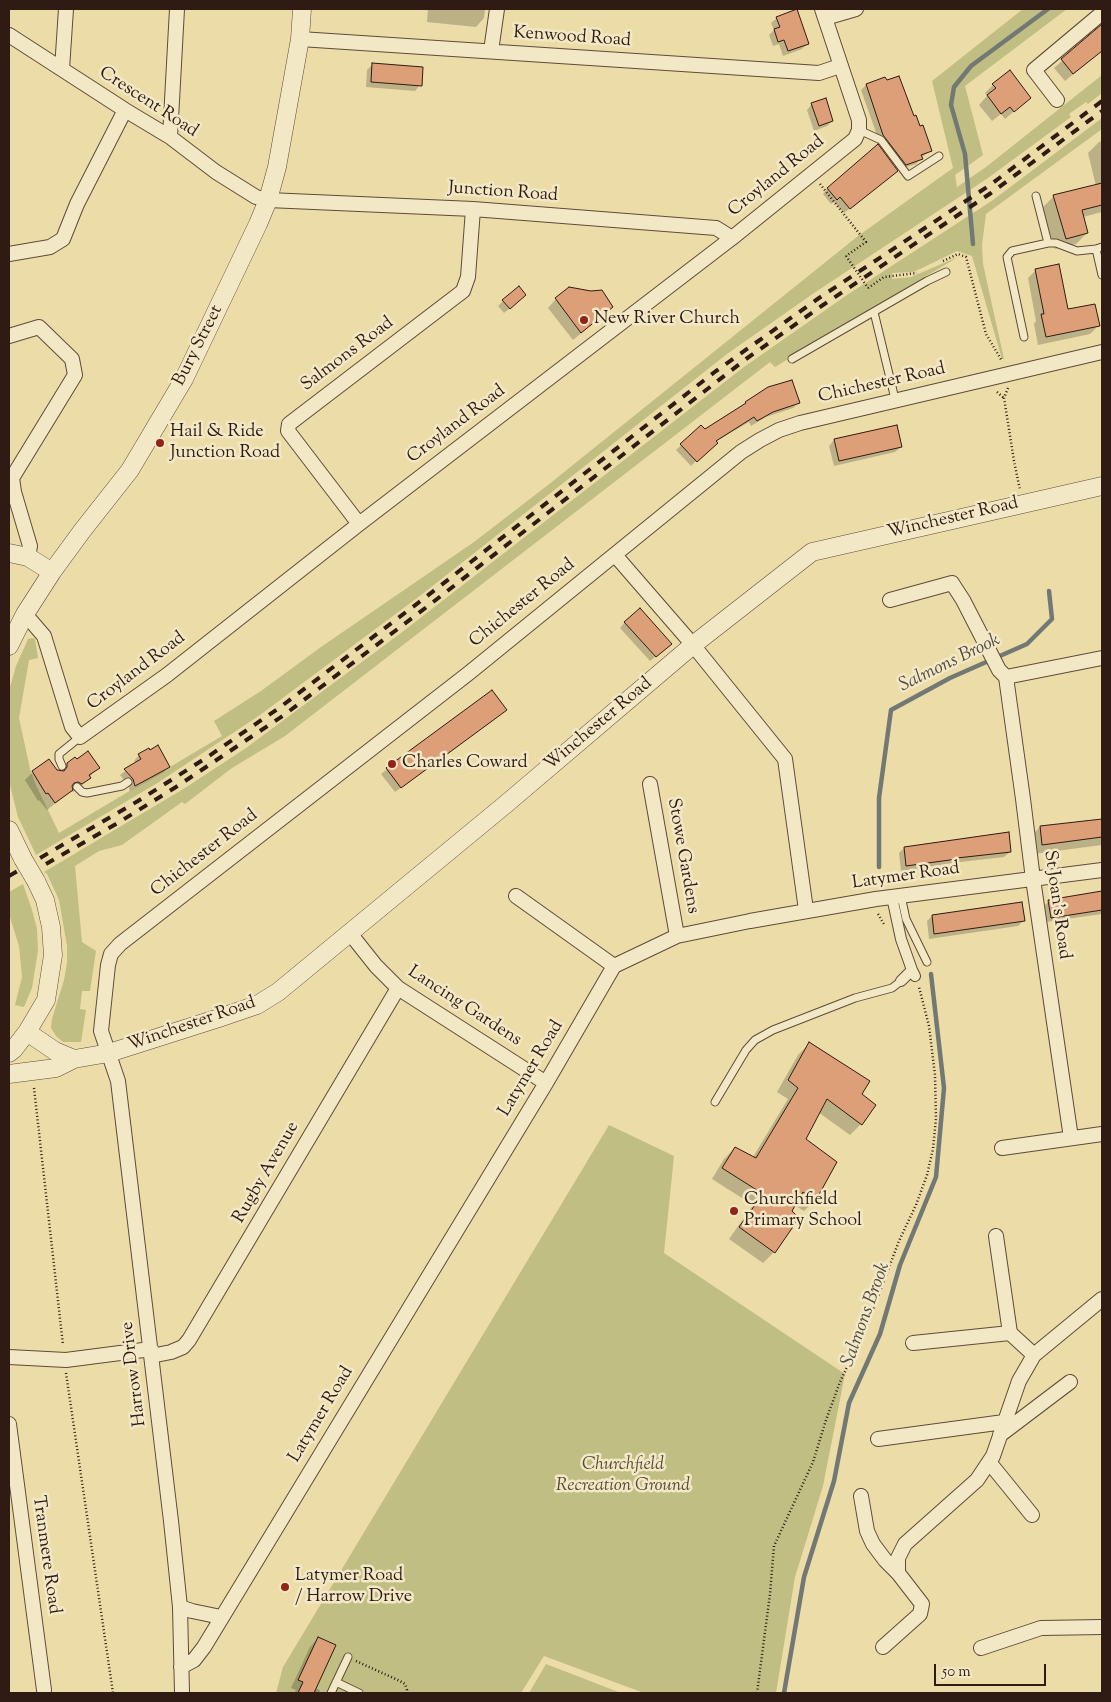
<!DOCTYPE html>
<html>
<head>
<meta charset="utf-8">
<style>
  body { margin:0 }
  #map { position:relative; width:1111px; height:1702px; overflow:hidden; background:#ecdca8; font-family:"Sorts Mill Goudy",serif }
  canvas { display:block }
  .frame { position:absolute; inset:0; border:10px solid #2f1b14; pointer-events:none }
  .scale { position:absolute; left:934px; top:1664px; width:112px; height:22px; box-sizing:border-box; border:2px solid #2f1b14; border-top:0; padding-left:6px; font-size:15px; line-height:18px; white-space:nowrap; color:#2f1b14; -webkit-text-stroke:4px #f3e8c6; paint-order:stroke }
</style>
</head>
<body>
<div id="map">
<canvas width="1111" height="1702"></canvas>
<div class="frame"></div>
<div class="scale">50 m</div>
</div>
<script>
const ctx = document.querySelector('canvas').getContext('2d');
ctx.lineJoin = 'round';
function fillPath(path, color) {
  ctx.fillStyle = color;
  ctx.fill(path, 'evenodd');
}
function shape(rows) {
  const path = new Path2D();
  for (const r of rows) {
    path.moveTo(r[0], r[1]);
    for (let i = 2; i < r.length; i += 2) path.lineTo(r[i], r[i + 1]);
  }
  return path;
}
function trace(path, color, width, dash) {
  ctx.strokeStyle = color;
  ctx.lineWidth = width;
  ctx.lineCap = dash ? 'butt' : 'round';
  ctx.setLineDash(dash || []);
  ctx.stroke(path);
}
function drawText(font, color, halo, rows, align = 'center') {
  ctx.font = font + ' "Sorts Mill Goudy",serif';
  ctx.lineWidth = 5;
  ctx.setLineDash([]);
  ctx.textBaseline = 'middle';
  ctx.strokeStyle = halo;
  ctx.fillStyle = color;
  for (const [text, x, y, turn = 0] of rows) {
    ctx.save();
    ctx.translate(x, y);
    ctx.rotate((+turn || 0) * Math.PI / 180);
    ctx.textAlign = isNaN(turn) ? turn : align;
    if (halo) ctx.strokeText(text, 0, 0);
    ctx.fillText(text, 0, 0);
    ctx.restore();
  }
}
const green = shape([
  [1023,9,1067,9,965,86,983,155,955,175,957,187,986,167,1102,75,1102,93,1088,104,1086,102,1069,114,1071,117,988,178,814,293,727,354,421,595,260,715,159,782,36,855,18,817,9,781,9,691,16,666,28,639,32,638,35,639,38,658,29,660,19,718,30,769,35,783,59,833,222,736,214,721,261,691,321,647,474,542,548,485,858,236,953,168,932,81],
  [1102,118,1102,129,986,214,982,245,983,264,1004,359,1002,359,972,256,957,251,920,269,913,272,892,273,892,279,911,277,958,257,775,367,770,362,285,736,232,768,185,804,182,802,122,845,99,851,75,866,82,942,96,951,90,991,82,991,80,1009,86,1010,81,1042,63,1042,56,1036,51,1028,52,1019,64,980,67,963,67,946,59,900,47,874,44,872,185,788,246,748,401,633,744,367,847,295,993,200],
  [23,884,32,910,37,929,38,951,32,988,24,1007,15,1005,22,977,19,946,9,914,9,892],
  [609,1125,674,1156,664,1253,845,1374,823,1486,795,1577,776,1693,644,1693,544,1656,521,1693,276,1693,283,1667],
  [546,1664,621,1693,529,1693]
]);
const shadow = shape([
  [428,9,485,9,484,18,476,27,427,22],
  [777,18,807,44,802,49,783,56,779,44,773,46,769,35,774,30,771,23],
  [1102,23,1102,51,1065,81,1054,68,1101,27],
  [373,64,420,85,415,91,366,87,367,70],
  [866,85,913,118,930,151,921,158,916,164,900,169,879,141,861,90],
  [993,85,1030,98,1005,119,1001,114,992,121,979,105,987,96,985,93],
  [812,104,832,121,827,126,814,131,807,110],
  [1102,141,1102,212,1083,217,1087,233,1076,244,1055,249,1042,208,1053,197,1096,186,1088,153,1099,142],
  [891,176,844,213,834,202,831,204,823,194,828,188],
  [1036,270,1067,310,1098,326,1090,334,1038,345,1034,324,1036,321,1028,278],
  [556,299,603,315,573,340,548,308],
  [520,300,504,313,498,306,503,301],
  [746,403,798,403,793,408,766,417,751,426,749,422,715,442,691,466,676,450,701,427,705,430,741,408],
  [896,427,901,447,895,452,834,466,829,446,834,440],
  [625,622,665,649,650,661,620,628],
  [492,691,500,715,395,792,381,774],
  [139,755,169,766,164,772,130,791,128,785,120,775,136,763,134,761],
  [67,764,98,768,81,786,73,792,71,791,47,810,39,800,38,801,25,780,33,772,60,772],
  [1102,821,1102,845,1033,854,1031,836,1040,827],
  [904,848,1010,852,1004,857,952,863,901,871,899,853],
  [1102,893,1102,914,1046,922,1044,906,1049,901],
  [932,916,1023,921,1018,926,929,939,927,921],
  [809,1044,860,1094,861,1124,850,1135,818,1112,804,1139,836,1163,815,1200,804,1211,794,1205,790,1212,798,1218,774,1252,763,1263,729,1239,753,1205,712,1179,724,1159,735,1148,753,1157,788,1099,777,1092,798,1055],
  [318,1638,315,1688,320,1690,319,1693,294,1693,296,1690,291,1688,310,1647]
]);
const stream = shape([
  [973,244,965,154,951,105,954,87,971,66,1048,9],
  [879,867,879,798,891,710,950,678,1027,644,1052,619,1049,591],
  [784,1693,804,1577,834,1481,849,1403,880,1334,900,1265,936,1177,944,1088,931,974]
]);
const building = shape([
  [797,9,809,44,788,51,784,40,778,42,774,29,780,27,776,17,797,9],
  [1102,24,1102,51,1073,74,1061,59,1102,24],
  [372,63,423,67,422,86,371,82,372,63],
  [1010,70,1031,98,1014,112,1010,107,1001,114,987,95,996,88,992,84,1010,70],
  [899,76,914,116,916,115,920,126,923,125,932,151,921,155,923,159,906,165,883,135,866,84,885,77,887,80,899,76],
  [826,98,833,121,819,126,811,103,826,98],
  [878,144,898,171,850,209,840,197,837,200,827,188,878,144],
  [1102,183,1102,205,1082,210,1088,233,1066,239,1053,195,1102,183],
  [1059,264,1068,309,1095,304,1100,326,1046,337,1041,314,1044,314,1035,269,1059,264],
  [519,286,526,295,510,309,502,300,519,286],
  [569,287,591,291,602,290,613,307,581,333,555,298,569,287],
  [792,380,800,403,773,412,757,421,754,417,716,441,718,443,697,462,680,444,701,425,705,429,746,403,745,402,768,387,792,380],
  [897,425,902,447,839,461,834,439,897,425],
  [640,608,672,644,656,657,624,622,640,608],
  [492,690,507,710,401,788,386,768,492,690],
  [158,745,170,767,135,786,133,779,124,769,141,759,138,754,149,748,150,750,158,745],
  [88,751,100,768,89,775,91,778,82,784,78,782,74,783,72,786,73,790,55,803,48,793,46,794,32,771,49,759,57,770,64,771,67,767,67,763,75,757,77,759,88,751],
  [1102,819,1102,837,1042,845,1040,826,1102,819],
  [1009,832,1011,852,957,858,957,859,906,866,904,847,1009,832],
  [1102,891,1102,910,1051,918,1048,900,1102,891],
  [1022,902,1025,921,934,934,932,915,1022,902],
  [809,1042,870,1081,862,1094,876,1105,862,1125,827,1099,806,1139,837,1162,816,1200,803,1192,792,1211,799,1218,775,1253,739,1227,763,1194,722,1168,735,1147,756,1158,798,1088,788,1080,809,1042],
  [318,1637,336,1645,314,1693,298,1693,303,1682,298,1680,318,1637]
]);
const path = shape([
  [820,184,866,242,846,256],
  [943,261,958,254,966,257,986,334,1002,361],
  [868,288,884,277,917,273],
  [1008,388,1004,398,1014,461,1020,490],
  [997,392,1004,398],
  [878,914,885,926],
  [34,1088,63,1345],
  [66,1373,113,1693],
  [356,1661,400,1681,405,1684,407,1690,406,1693],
  [757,1693,770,1594,774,1546,813,1462,826,1420,840,1382,869,1320,899,1241,916,1205,927,1175,933,1149,936,1118,935,1075,929,1026,919,987]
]);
const service = shape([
  [859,130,881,140,908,176,939,156],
  [1036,196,1048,243],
  [1102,247,1096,249,1102,275],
  [874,312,895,399],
  [1024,337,1007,257,1012,251,1048,243,1056,243,1077,251,1096,249],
  [792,359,927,281,946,272],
  [62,766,59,759,59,754,80,737],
  [77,787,82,792,87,793,122,786,128,782],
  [901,896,906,919,927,962],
  [715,1102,746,1050,755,1040,773,1030,855,998,892,988,901,981],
  [336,1682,359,1693],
  [331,1693,348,1657]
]);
const pedestrian = shape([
  [892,897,901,939,912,970,915,976],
  [901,981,912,970]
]);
const minor = shape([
  [825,18,856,9],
  [9,35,125,110,170,137,216,172,256,197,268,200,473,209,716,228,732,238],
  [300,39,819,73,840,66],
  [491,51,497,9],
  [62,69,66,9],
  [1057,100,1034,70,1102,13],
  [170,137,177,9],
  [9,254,50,247,63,239,77,204,125,110],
  [9,336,39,327,72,359,75,375,12,478,14,492,30,546,28,557],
  [359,524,288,431,289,424,463,291,468,277,473,209],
  [615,555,693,645,785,759,806,910],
  [890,600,952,583,963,600,999,670,1006,677,1102,658],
  [25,614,44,636,72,727,80,737,167,675,359,524,732,238,855,139,859,130,859,120,822,9],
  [1006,677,1023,799,1033,879,1071,1138],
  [650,784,677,936],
  [516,896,614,966],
  [349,932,376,966,398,988,546,1083],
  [1002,1148,1102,1134],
  [996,1236,1010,1333,1034,1355],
  [913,1343,1010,1333],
  [151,1356,171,1352,183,1347,189,1340,398,988],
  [9,1357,66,1360,151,1349],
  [9,1424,44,1690],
  [1000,1435,1070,1382],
  [878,1439,1004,1422],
  [989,1462,1032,1515],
  [861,1496,867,1531,873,1544,885,1560,898,1573],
  [180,1607,192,1611,221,1617],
  [883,1647,920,1614,922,1604,898,1573,898,1558,905,1544,977,1480,993,1456,1019,1381,1034,1355,1102,1299],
  [981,1648,1041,1628,1102,1627],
  [181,1667,194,1660,204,1647,546,1083,614,966,677,936,750,921,876,899,1102,870],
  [182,1693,180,1607,171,1521,118,1081,101,1031,108,965,111,954,120,944,469,673,741,452,760,440,779,430,800,423,1102,352]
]);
const tertiary = shape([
  [9,553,28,557,52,572],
  [9,646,25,614,52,572,82,531,130,470,184,379,258,224,268,200,277,167,300,39,302,9],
  [9,830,23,859],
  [27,1032,55,1051,74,1059],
  [9,1053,14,1049,27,1032,46,1000,53,955,51,927,45,900,36,881],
  [9,1074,56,1068,74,1059,109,1053,219,1018,257,1005,278,992,506,804,693,645,812,552,1102,486]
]);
const rail = shape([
  [46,864,116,824,176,787,284,715,428,606,746,359,823,305,991,193,1102,111],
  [9,876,138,801,206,758,279,708,422,600,716,371,819,298,990,185,1102,101]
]);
const pathBridge = shape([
  [846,256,868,288]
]);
const tertiaryBridge = shape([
  [23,859,36,881]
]);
const markers = [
  [584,320,5,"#8f2418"],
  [160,443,5,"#8f2418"],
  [392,764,5,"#8f2418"],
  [734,1211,5,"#8f2418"],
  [285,1587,5,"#8f2418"]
];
const streetNames = [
  ["Kenwood Road",572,38,4],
  ["Crescent Road",148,103,33],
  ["Croyland Road",777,177,-39],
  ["Junction Road",503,193,4],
  ["Bury Street",199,346,-63],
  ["Salmons Road",348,355,-37],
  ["Chichester Road",882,384,-13],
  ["Croyland Road",457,425,-37],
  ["Winchester Road",953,519,-13],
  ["Chichester Road",523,604,-39],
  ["Croyland Road",137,672,-37],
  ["Winchester Road",599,725,-40],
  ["Chichester Road",205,854,-38],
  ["Stowe Gardens",682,856,80],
  ["Latymer Road",906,877,-8],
  ["St Joan's Road",1056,905,82],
  ["Lancing Gardens",464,1007,33],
  ["Winchester Road",192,1025,-19],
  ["Latymer Road",532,1069,-59],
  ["Rugby Avenue",267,1173,-60],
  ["Harrow Drive",135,1374,-97],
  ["Latymer Road",322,1415,-59],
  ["Tranmere Road",45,1555,82]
];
const poiNames = [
  ["New River Church",594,320],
  ["Hail & Ride",170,433],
  ["Junction Road",170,454],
  ["Charles Coward",402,764],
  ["Churchfield",744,1201],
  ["Primary School",744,1222],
  ["Latymer Road",295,1577],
  ["/ Harrow Drive",295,1598]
];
const parkNames = [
  ["Churchfield",623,1466],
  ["Recreation Ground",623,1487]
];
const waterNames = [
  ["Salmons Brook",950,664,-26],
  ["Salmons Brook",867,1315,-70]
];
fillPath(green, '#c0be82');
fillPath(shadow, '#0003');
trace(stream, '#727974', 4.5);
fillPath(building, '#dc9f78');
trace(building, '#2f1b14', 1);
trace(service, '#5e4b39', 9);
trace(pedestrian, '#5e4b39', 12);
trace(minor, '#5e4b39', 16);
trace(tertiary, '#5e4b39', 19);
trace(path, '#2f1b14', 2.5, [1, 2.5]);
trace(service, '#f3e8c6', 7);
trace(pedestrian, '#f3e8c6', 10);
trace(minor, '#f3e8c6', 14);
trace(tertiary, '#f3e8c6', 18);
trace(rail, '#2f1b14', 4, [9, 9]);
trace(tertiaryBridge, '#5e4b39', 19, []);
trace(pathBridge, '#2f1b14', 2.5, [1, 2.5]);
trace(tertiaryBridge, '#f3e8c6', 18);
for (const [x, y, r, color] of markers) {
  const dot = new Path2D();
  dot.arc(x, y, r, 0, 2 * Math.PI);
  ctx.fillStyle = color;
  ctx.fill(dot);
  trace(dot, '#f3e8c6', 2);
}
drawText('18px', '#2f1b14', '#f3e8c6', streetNames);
drawText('18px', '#2f1b14', '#f3e8c6', poiNames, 'left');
drawText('italic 18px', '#5a4c35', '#f3e8c6', parkNames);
drawText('italic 19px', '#514a44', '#f3e8c6', waterNames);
</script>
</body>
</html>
